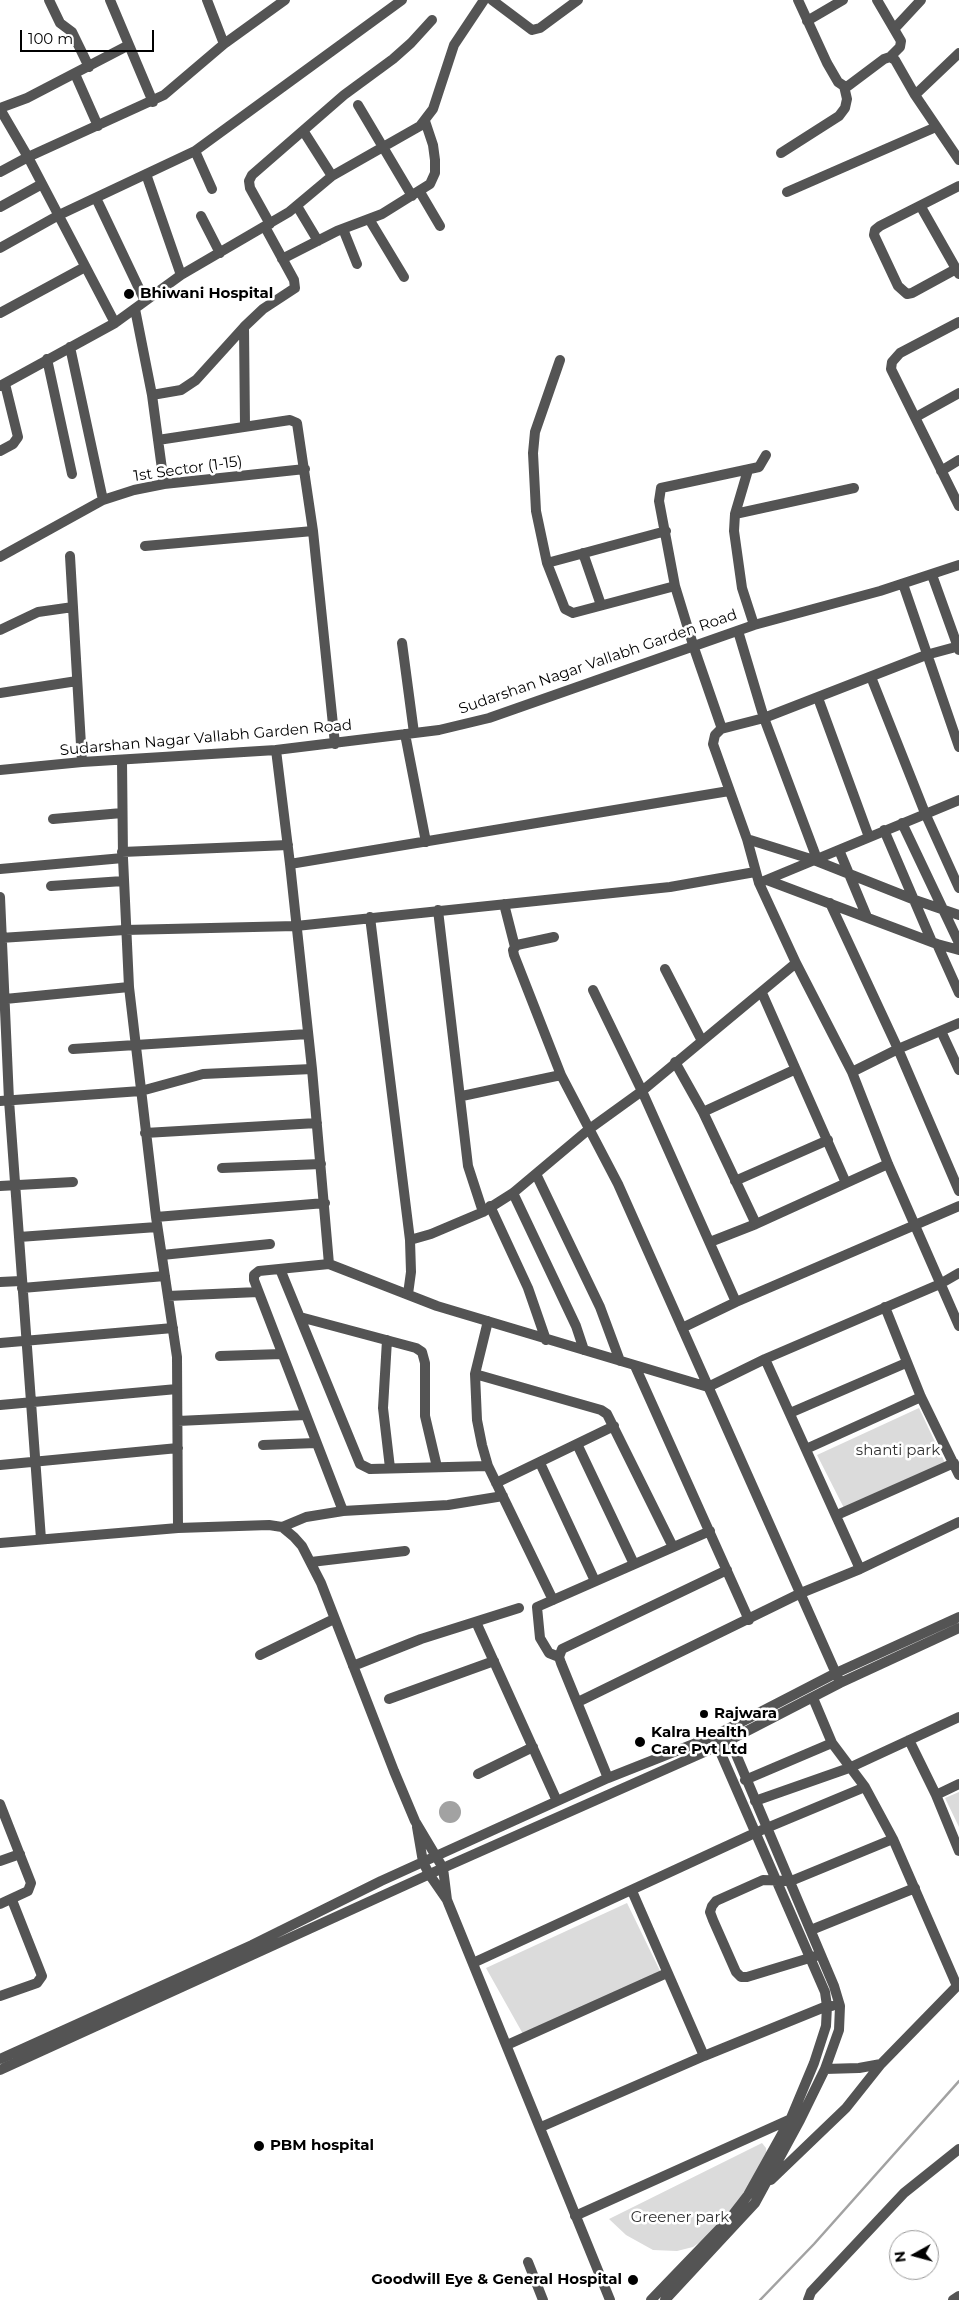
<!DOCTYPE html>
<html>
<head>
<meta charset="utf-8">
<style>
  body { margin:0 }
  #map { position:relative; width:959px; height:2300px; overflow:hidden; background:#fff; font-family:Montserrat,sans-serif }
  canvas { display:block }
  .north { position:absolute; left:889px; top:2230px; width:50px; height:50px; box-sizing:border-box; background:#fff; border:1px solid #999; border-radius:50%; rotate:263deg; font-size:14px; font-weight:700; line-height:20px; text-align:center; color:#000 }
  .north::after { content:''; display:block; margin:auto; width:18px; height:22px; background:#000; clip-path:polygon(50% 0,100% 100%,50% 72%,0 100%) }
  .scale { position:absolute; left:20px; top:30px; width:134px; height:22px; box-sizing:border-box; border:2px solid #000; border-top:0; padding-left:6px; font-size:15px; line-height:18px; white-space:nowrap; color:#000; -webkit-text-stroke:4px #fff; paint-order:stroke }
</style>
</head>
<body>
<div id="map">
<canvas width="959" height="2300"></canvas>
<div class="north">N</div>
<div class="scale">100 m</div>
</div>
<script>
const ctx = document.querySelector('canvas').getContext('2d');
ctx.lineJoin = 'round';
function fillPath(path, color) {
  ctx.fillStyle = color;
  ctx.fill(path, 'evenodd');
}
function shape(rows) {
  const path = new Path2D();
  for (const r of rows) {
    if (r.length === 3) {
      path.moveTo(r[0] + r[2], r[1]);
      path.arc(r[0], r[1], r[2], 0, 2 * Math.PI);
      continue;
    }
    path.moveTo(r[0], r[1]);
    for (let i = 2; i < r.length; i += 2) path.lineTo(r[i], r[i + 1]);
  }
  return path;
}
function trace(path, color, width, dash) {
  ctx.strokeStyle = color;
  ctx.lineWidth = width;
  ctx.lineCap = dash ? 'butt' : 'round';
  ctx.setLineDash(dash || []);
  ctx.stroke(path);
}
function drawText(font, color, halo, rows, align = 'center') {
  ctx.font = font + ' Montserrat,sans-serif';
  ctx.lineWidth = 5;
  ctx.setLineDash([]);
  ctx.textBaseline = 'middle';
  ctx.strokeStyle = halo;
  ctx.fillStyle = color;
  for (const [text, x, y, turn = 0] of rows) {
    ctx.save();
    ctx.translate(x, y);
    ctx.rotate((+turn || 0) * Math.PI / 180);
    ctx.textAlign = isNaN(turn) ? turn : align;
    if (halo) ctx.strokeText(text, 0, 0);
    ctx.fillText(text, 0, 0);
    ctx.restore();
  }
}
const green = shape([
  [919,1408,945,1463,844,1508,817,1455],
  [959,1792,959,1827,945,1798],
  [627,1903,663,1977,523,2034,486,1968],
  [762,2143,766,2148,767,2160,728,2216,707,2237,693,2247,677,2251,653,2250,626,2235,609,2219]
]);
const water = shape([
  [450,1812,11]
]);
const stream = shape([
  [760,2300,814,2244,959,2081]
]);
const minor = shape([
  [49,0,60,23,72,32,89,67],
  [110,0,153,102],
  [207,0,224,44],
  [492,0,532,30,540,28,578,0],
  [798,0,827,63,838,82,844,86,848,86,884,59,890,57,895,60,915,95,959,160],
  [877,0,901,41,900,47,890,57],
  [807,21,843,0],
  [895,28,921,0],
  [75,74,98,126],
  [915,95,959,53],
  [358,105,412,196],
  [0,108,27,98,129,45],
  [0,109,28,157,115,323],
  [304,132,332,176],
  [195,151,212,189],
  [781,153,839,116,845,108,847,99,844,86],
  [0,172,28,157,164,95,224,44,285,0],
  [146,174,181,275],
  [420,192,440,226],
  [787,192,936,127],
  [96,198,145,301],
  [297,206,318,241],
  [0,207,42,184],
  [921,207,959,274],
  [201,216,220,253],
  [369,219,404,277],
  [270,224,250,188,249,181,252,175,344,95,393,59,411,43,432,20],
  [343,229,357,264],
  [0,248,59,215,195,151,402,0],
  [282,259,337,231,382,214,430,184,435,173,435,160,433,145,425,121],
  [956,269,912,293,907,294,898,286,874,235,875,230,880,226,959,186],
  [135,309,152,395,164,484],
  [0,313,85,267],
  [959,322,900,353,892,362,891,369,959,506],
  [244,327,245,427],
  [70,347,103,500],
  [47,359,72,474],
  [560,360,535,432,533,453,536,511,547,563,565,609,573,613,675,586],
  [0,386,115,323,181,275,289,212,332,176,420,126,433,109,454,45,484,0],
  [152,395,181,390,196,380,244,327,263,309,295,288,294,280,265,227],
  [916,417,959,393],
  [158,440,290,420,297,423,313,531,335,744],
  [0,451,13,444,18,437,5,384],
  [748,470,735,514,734,531,742,588,754,625],
  [941,471,959,460],
  [735,514,854,488],
  [145,546,313,531],
  [583,553,601,605],
  [70,556,82,762],
  [0,557,103,500,134,490,164,484,305,469],
  [547,563,666,531],
  [932,575,959,650],
  [903,584,959,747],
  [0,630,38,612,73,607],
  [738,631,764,718,817,859],
  [402,643,414,733],
  [871,677,925,813,959,888],
  [0,693,77,681],
  [818,698,869,837],
  [721,729,764,718,926,655,959,646],
  [405,734,426,842],
  [276,750,290,864,312,1069,329,1264],
  [122,760,123,858,129,987,156,1217,177,1357,178,1528],
  [0,770,82,762,276,750,439,730,489,718,754,625,880,591,959,565],
  [53,819,122,813],
  [902,823,959,943],
  [884,830,932,942],
  [747,839,814,860,915,900,959,915],
  [839,850,867,917],
  [122,852,288,845],
  [290,864,729,791],
  [0,869,123,858],
  [767,880,937,944,959,950],
  [759,883,959,800],
  [51,886,123,881],
  [0,897,9,1100,41,1539],
  [830,903,898,1049,959,1191],
  [504,904,515,947],
  [438,910,468,1166,483,1212],
  [370,917,410,1240,411,1272,408,1294],
  [554,937,517,945,513,950,514,955,561,1075,618,1184,838,1678],
  [0,938,125,930,296,926,670,887,755,872],
  [937,944,959,993],
  [796,963,852,1072,888,1164,959,1326],
  [665,969,702,1041],
  [593,990,642,1091,736,1302],
  [762,993,846,1183],
  [5,999,129,987],
  [941,1031,959,1070],
  [73,1049,308,1034],
  [675,1062,703,1112,756,1224],
  [852,1072,898,1049,959,1023],
  [462,1096,561,1075],
  [0,1101,141,1091,203,1074,312,1069],
  [703,1112,794,1070],
  [145,1133,317,1123],
  [222,1168,321,1164],
  [536,1174,600,1307,620,1361],
  [735,1181,828,1140],
  [0,1186,73,1182],
  [513,1193,576,1326,584,1350],
  [490,1206,528,1288,546,1340],
  [156,1217,325,1203],
  [19,1237,157,1227],
  [410,1240,431,1234,483,1212,513,1193,588,1130,642,1091,796,963,759,883,747,839,713,744,715,735,721,729,721,726,694,648,675,586,659,501,661,488,759,467,766,455],
  [710,1242,756,1224,888,1164],
  [162,1255,270,1244],
  [280,1269,360,1464,370,1469,488,1466],
  [0,1282,21,1281],
  [22,1288,165,1276],
  [168,1296,258,1292],
  [885,1307,921,1397,959,1475],
  [300,1317,416,1348,422,1352,425,1363,425,1416,437,1467],
  [488,1321,475,1374,477,1420,482,1445,488,1466,553,1600],
  [682,1328,736,1302,959,1206],
  [387,1340,383,1408,390,1468],
  [0,1343,173,1328],
  [220,1356,282,1354],
  [765,1359,860,1569],
  [635,1366,749,1620],
  [475,1374,601,1410,607,1414,673,1547],
  [0,1405,177,1389],
  [790,1413,906,1363],
  [178,1421,305,1415],
  [577,1444,634,1564],
  [263,1445,316,1443],
  [806,1449,921,1397],
  [540,1463,595,1581],
  [0,1465,178,1448],
  [496,1483,614,1426],
  [343,1511,254,1280,254,1275,259,1271,329,1264,437,1306,708,1387,765,1359,940,1284,959,1273],
  [837,1515,954,1463],
  [282,1527,306,1517,343,1511,448,1505,503,1496],
  [0,1543,178,1528,269,1525,282,1527,294,1537,302,1546,321,1583,394,1771,415,1821,443,1868,447,1900],
  [311,1562,405,1551],
  [476,1622,557,1801],
  [260,1655,334,1619],
  [559,1657,549,1653,540,1638,537,1607,710,1531],
  [353,1666,421,1639,519,1608],
  [813,1698,832,1743,865,1787,893,1839,957,1986],
  [389,1699,494,1661],
  [578,1702,801,1593,860,1569,959,1522],
  [909,1740,936,1795,959,1851],
  [478,1774,533,1747],
  [608,1778,561,1663,559,1657,562,1649,727,1570],
  [745,1780,832,1743],
  [936,1795,959,1784],
  [755,1801,849,1768,959,1717],
  [0,1804,31,1883,28,1891,0,1904],
  [417,1827,423,1862,429,1874,447,1900,610,2300],
  [0,1861,20,1854],
  [632,1891,704,2056],
  [811,1930,915,1888],
  [816,1956,747,1977,741,1977,736,1972,713,1920,710,1912,712,1906,716,1901,763,1880,791,1881,893,1839],
  [473,1963,757,1832,865,1787],
  [0,1996,37,1983,42,1976,12,1900],
  [507,2045,667,1973],
  [0,2059,252,1945,381,1881,608,1778,714,1736,836,1673,959,1617],
  [825,2069,859,2068,881,2064],
  [0,2070,443,1868,718,1746,840,1683,959,1628],
  [541,2127,704,2056,827,2006,832,2006],
  [771,2180,846,2108,881,2064,959,1984],
  [575,2216,793,2118],
  [528,2262,543,2300],
  [651,2300,731,2217,748,2195,791,2118,814,2063,826,2026,827,2006,825,1992,715,1740],
  [665,2300,755,2203,800,2120,825,2069,839,2030,840,2006,834,1986,727,1733],
  [808,2300,811,2292,904,2193,959,2149],
  [953,2300,959,2296]
]);
const markers = [
  [129,294,6,"#000"],
  [704,1714,5,"#000"],
  [640,1742,6,"#000"],
  [259,2146,6,"#000"],
  [633,2280,6,"#000"]
];
const poiNames = [
  ["Bhiwani Hospital",140,294],
  ["Rajwara",714,1714],
  ["Kalra Health",651,1733],
  ["Care Pvt Ltd",651,1750],
  ["PBM hospital",270,2146],
  ["Goodwill Eye & General Hospital",622,2280,"right"]
];
const streetNames = [
  ["1st Sector (1-15)",188,469,-8],
  ["Sudarshan Nagar Vallabh Garden Road",598,662,-19],
  ["Sudarshan Nagar Vallabh Garden Road",206,738,-5]
];
const parkNames = [
  ["shanti park",898,1451],
  ["Greener park",680,2218]
];
fillPath(green, '#dbdbdb');
fillPath(water, '#a2a2a2');
trace(stream, '#a2a2a2', 2.5);
trace(minor, '#545454', 10);
for (const [x, y, r, color] of markers) {
  const dot = new Path2D();
  dot.arc(x, y, r, 0, 2 * Math.PI);
  ctx.fillStyle = color;
  ctx.fill(dot);
  trace(dot, '#fff', 2);
}
drawText('bold 15px', '#000', '#fff', poiNames, 'left');
drawText('15px', '#000', '#fff', streetNames);
drawText('15px', '#323232', '#fff', parkNames);
</script>
</body>
</html>
